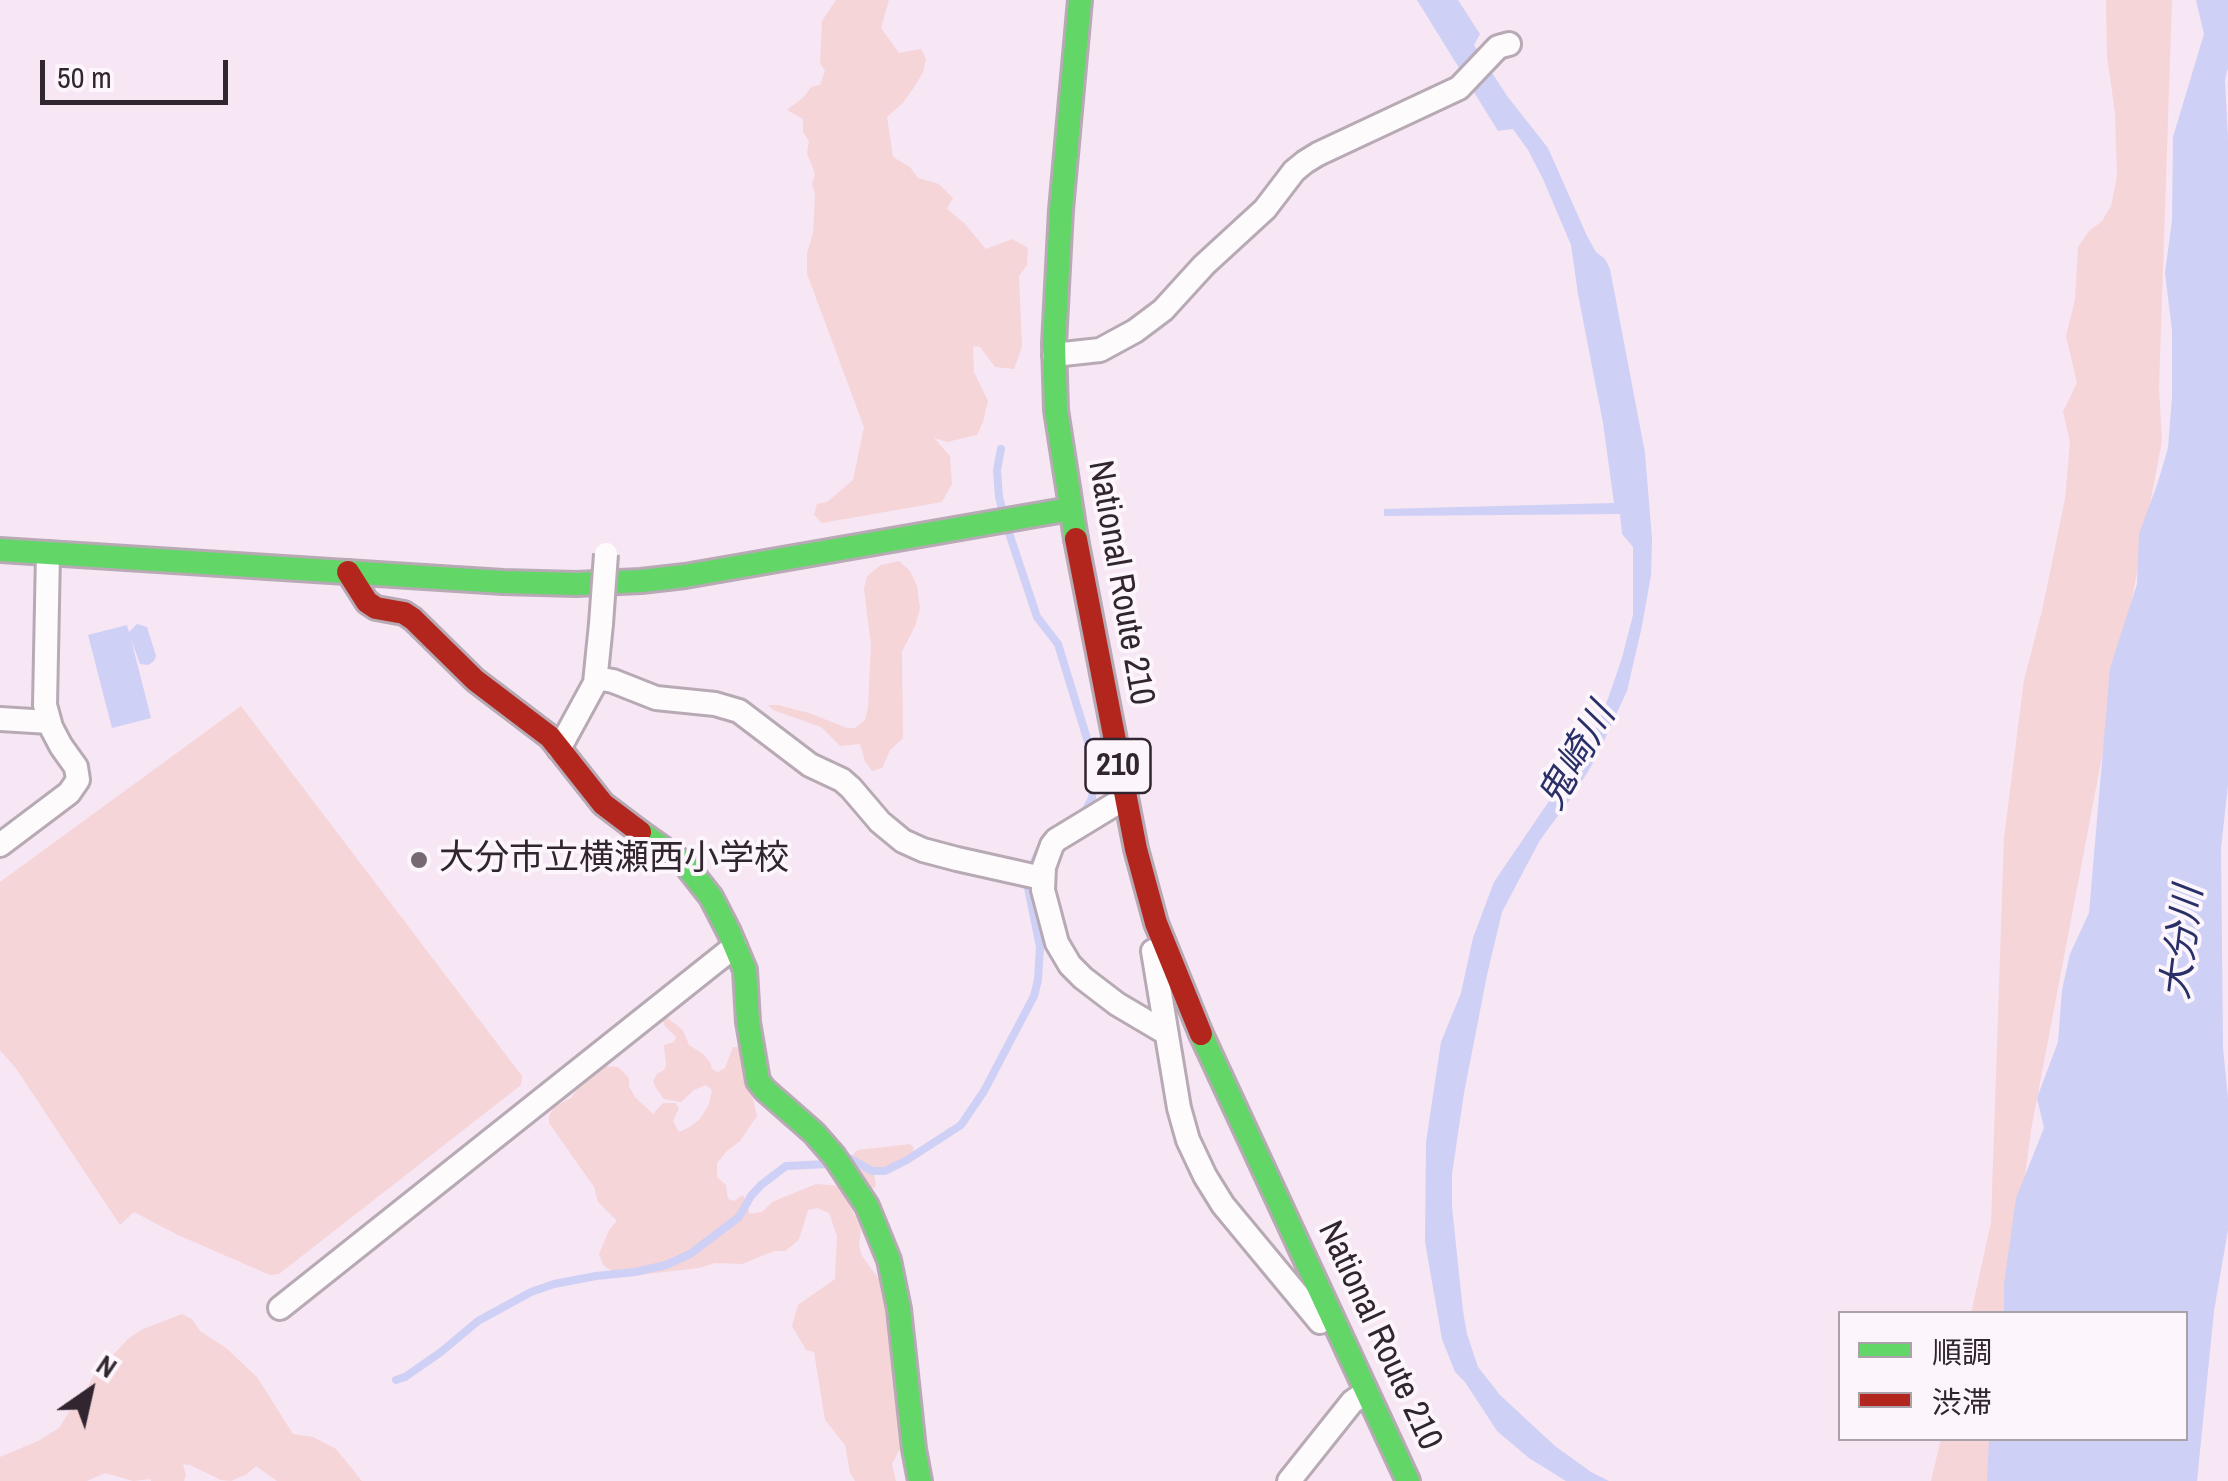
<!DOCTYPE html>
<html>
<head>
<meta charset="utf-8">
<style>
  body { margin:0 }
  #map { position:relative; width:2228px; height:1481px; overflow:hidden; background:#f7e6f4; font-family:"Archivo Narrow","Noto Sans JP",sans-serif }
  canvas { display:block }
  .legend { position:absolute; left:1838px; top:1311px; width:350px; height:130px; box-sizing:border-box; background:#fcf5fb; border:2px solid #aba2a9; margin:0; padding:12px 18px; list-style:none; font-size:30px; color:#31252f }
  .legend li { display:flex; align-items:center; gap:20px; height:50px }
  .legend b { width:50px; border:2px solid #aba2a9 }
  .north { position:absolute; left:40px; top:1341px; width:100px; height:100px; -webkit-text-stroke:8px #fcf5fb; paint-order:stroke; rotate:34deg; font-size:28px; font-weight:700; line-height:40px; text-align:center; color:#31252f }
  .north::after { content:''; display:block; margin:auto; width:35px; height:45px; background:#31252f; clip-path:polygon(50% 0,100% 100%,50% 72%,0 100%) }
  .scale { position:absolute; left:40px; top:60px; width:188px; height:45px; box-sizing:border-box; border:5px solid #31252f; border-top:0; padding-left:12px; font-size:30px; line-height:35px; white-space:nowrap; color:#31252f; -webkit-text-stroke:8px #fcf5fb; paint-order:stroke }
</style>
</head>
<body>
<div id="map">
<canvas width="2228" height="1481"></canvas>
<ul class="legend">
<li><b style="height:12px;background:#63d668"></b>順調</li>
<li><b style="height:12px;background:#b3261e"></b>渋滞</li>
</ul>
<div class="north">N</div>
<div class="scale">50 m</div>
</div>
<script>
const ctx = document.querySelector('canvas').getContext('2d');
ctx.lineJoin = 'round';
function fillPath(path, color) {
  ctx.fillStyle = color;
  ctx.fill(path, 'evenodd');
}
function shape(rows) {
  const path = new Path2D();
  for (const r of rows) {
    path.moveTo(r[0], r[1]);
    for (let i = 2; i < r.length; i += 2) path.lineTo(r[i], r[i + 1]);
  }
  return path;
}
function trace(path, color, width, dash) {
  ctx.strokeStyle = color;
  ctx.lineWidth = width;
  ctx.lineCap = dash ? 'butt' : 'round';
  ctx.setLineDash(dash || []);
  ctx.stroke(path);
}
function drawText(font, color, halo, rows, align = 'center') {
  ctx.font = font + ' "Archivo Narrow","Noto Sans JP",sans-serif';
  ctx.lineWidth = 8;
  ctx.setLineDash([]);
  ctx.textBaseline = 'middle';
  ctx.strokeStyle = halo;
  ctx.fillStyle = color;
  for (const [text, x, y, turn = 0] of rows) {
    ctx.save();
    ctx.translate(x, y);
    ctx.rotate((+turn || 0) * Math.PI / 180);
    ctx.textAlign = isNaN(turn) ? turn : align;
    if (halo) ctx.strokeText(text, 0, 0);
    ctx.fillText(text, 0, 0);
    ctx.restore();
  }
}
const green = shape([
  [836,0,889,0,881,28,899,53,921,49,926,59,923,72,915,86,902,104,887,117,893,157,910,167,918,178,939,184,953,198,947,209,964,223,986,249,1012,239,1028,248,1027,265,1019,276,1022,347,1014,369,995,367,980,347,973,346,974,372,988,401,983,422,977,435,947,442,934,438,950,456,952,484,942,502,822,523,814,515,817,504,827,502,853,480,864,427,807,274,807,254,813,233,815,194,812,184,815,174,807,153,809,141,803,132,803,119,787,110,804,97,811,87,820,85,825,71,820,63,822,21],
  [2106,0,2172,0,2159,388,2162,441,2031,1130,2012,1277,2011,1313,1971,1314,1991,1222,2004,838,2024,680,2042,611,2065,499,2070,442,2063,412,2077,383,2066,336,2075,300,2078,247,2089,231,2102,221,2111,206,2117,176,2115,113,2107,56],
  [899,561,910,571,917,586,920,608,915,626,902,652,903,738,890,750,882,768,872,771,865,761,860,744,840,746,821,727,773,710,768,705,778,705,809,713,847,728,855,728,865,720,868,707,871,645,864,589,867,576,881,565],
  [241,706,522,1076,521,1085,279,1274,270,1275,178,1235,134,1212,120,1225,15,1067,0,1050,0,882],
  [666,1017,683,1030,689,1045,703,1054,710,1062,712,1069,718,1072,725,1068,733,1047,740,1047,757,1116,740,1141,727,1151,717,1163,717,1177,726,1185,728,1199,734,1201,743,1195,750,1214,762,1212,772,1202,816,1184,840,1186,861,1228,859,1246,862,1256,881,1282,905,1439,892,1464,896,1481,855,1481,850,1473,845,1445,825,1420,814,1352,806,1350,792,1326,798,1305,835,1279,837,1236,829,1213,817,1208,808,1210,799,1239,794,1244,785,1251,774,1251,742,1264,715,1263,699,1268,620,1277,603,1265,599,1254,609,1230,617,1221,598,1202,594,1187,549,1123,549,1116,554,1107,571,1098,579,1087,602,1066,618,1067,629,1078,629,1086,635,1097,653,1114,663,1103,675,1103,679,1108,673,1121,679,1132,690,1127,700,1119,709,1104,712,1090,706,1085,694,1090,681,1102,664,1099,656,1088,653,1081,657,1074,664,1070,666,1065,664,1045,674,1042,676,1037,665,1026,663,1021],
  [910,1144,914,1148,910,1160,901,1166,884,1169,874,1174,876,1186,871,1189,852,1163,854,1153,858,1150],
  [182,1314,192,1319,200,1331,226,1348,257,1377,293,1434,313,1437,336,1449,362,1481,277,1481,256,1466,247,1474,231,1481,221,1480,190,1465,183,1464,186,1475,184,1481,151,1481,151,1479,133,1481,105,1473,87,1481,0,1481,0,1457,38,1441,59,1428,69,1412,77,1407,94,1375,128,1339,141,1330],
  [1941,1439,1995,1439,1989,1481,1931,1481]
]);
const water = shape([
  [1417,0,1458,0,1480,34,1474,45,1507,96,1548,148,1587,236,1596,252,1605,259,1610,269,1645,453,1652,539,1651,575,1642,626,1627,691,1595,760,1574,794,1540,840,1502,912,1487,975,1464,1093,1452,1174,1452,1207,1463,1311,1467,1334,1478,1367,1500,1395,1555,1446,1591,1472,1609,1481,1566,1481,1529,1458,1497,1431,1465,1382,1455,1372,1442,1339,1425,1242,1426,1142,1441,1042,1461,993,1473,938,1494,882,1579,757,1596,728,1609,696,1622,658,1633,615,1633,547,1622,534,1620,514,1384,516,1384,509,1614,503,1603,423,1578,294,1571,245,1543,179,1528,150,1513,129,1498,131],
  [2196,0,2228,0,2228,68,2225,80,2228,139,2228,785,2221,848,2223,1048,2228,1098,2228,1230,2214,1311,2197,1481,1987,1481,1989,1439,2186,1438,2186,1314,2004,1313,2004,1284,2016,1198,2044,1128,2037,1098,2058,1042,2062,990,2070,954,2089,913,2110,668,2137,584,2139,534,2158,482,2168,448,2172,397,2172,330,2165,273,2172,220,2173,137,2204,34],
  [137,624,147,627,156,656,154,661,148,665,140,664,131,639,151,718,112,728,88,635,127,625,129,632]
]);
const stream = shape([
  [1001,449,997,470,999,497,1003,512],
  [1008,530,1037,617,1058,644,1088,742,1094,775,1092,798,1082,817],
  [851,1159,872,1171,885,1171,907,1160,961,1125,984,1091,1034,996,1038,980,1040,947,1028,888,1032,867,1038,853],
  [396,1380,405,1377,441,1352,478,1321,531,1292,554,1284,596,1276,635,1272,666,1265,690,1254,739,1217,751,1196,761,1185,786,1166,828,1164]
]);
const street = shape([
  [1054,355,1100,350,1135,331,1163,310,1204,265,1265,209,1294,171,1305,162,1318,154,1459,88,1498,47,1509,44],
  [596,678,613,681,656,698,715,704,739,711,810,765,842,780,851,788,880,822,903,841,923,850,957,859,1042,878],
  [0,719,49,722],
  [559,749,595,683,601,624],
  [1125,798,1056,840,1052,845,1044,867,1043,890,1057,943,1070,965,1083,978,1117,1004,1166,1033],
  [0,845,69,793,78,780,76,767,61,746,51,727,45,705,48,553],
  [1153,951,1179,1108,1188,1140,1205,1176,1223,1205,1320,1322],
  [280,1308,735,946],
  [1289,1481,1352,1402,1366,1392]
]);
const fast = shape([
  [1076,539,1056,410,1054,344,1061,210,1080,0],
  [0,550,503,582,576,584,641,581,685,576,1070,509],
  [640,832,685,864,711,897,729,932,745,970,748,1022,758,1081,765,1090,814,1133,834,1156,867,1206,889,1260,899,1309,914,1449,920,1481],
  [1201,1034,1408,1481]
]);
const jam = shape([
  [1076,539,1136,849,1156,923,1201,1034],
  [348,572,367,602,376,608,404,613,413,619,475,680,550,737,603,804,640,832]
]);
const streetBridge = shape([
  [601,624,606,554]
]);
const markers = [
  [419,860,10,"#766974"]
];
const shields = [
  [1118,766,65]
];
const shieldNames = [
  ["210",1118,766]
];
const streetNames = [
  ["National Route 210",1120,583,80],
  ["National Route 210",1379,1336,65]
];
const poiNames = [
  ["大分市立横瀬西小学校",439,860]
];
const waterNames = [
  ["鬼崎川",1578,757,-60],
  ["大分川",2184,943,-83]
];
fillPath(green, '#f5d5d8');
fillPath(water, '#ced0f5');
trace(stream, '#ced0f5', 8);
trace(street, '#b7aab5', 28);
trace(fast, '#b7aab5', 28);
trace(jam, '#b7aab5', 28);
trace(street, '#fefbfd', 22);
trace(fast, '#63d668', 22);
trace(jam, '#b3261e', 22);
trace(streetBridge, '#b7aab5', 28, []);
trace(streetBridge, '#fefbfd', 22);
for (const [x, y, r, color] of markers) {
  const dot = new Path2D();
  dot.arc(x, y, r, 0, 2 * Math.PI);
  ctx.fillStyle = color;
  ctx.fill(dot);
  trace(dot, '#fcf5fb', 4);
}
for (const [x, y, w] of shields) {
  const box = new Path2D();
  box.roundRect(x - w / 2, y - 27, w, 54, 8);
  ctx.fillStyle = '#fcf5fb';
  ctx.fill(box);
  trace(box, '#31252f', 2.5);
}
drawText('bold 32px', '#31252f', null, shieldNames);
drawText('35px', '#31252f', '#fcf5fb', streetNames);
drawText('35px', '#31252f', '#fcf5fb', poiNames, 'left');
drawText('italic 38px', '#293067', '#fcf5fb', waterNames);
</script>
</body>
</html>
